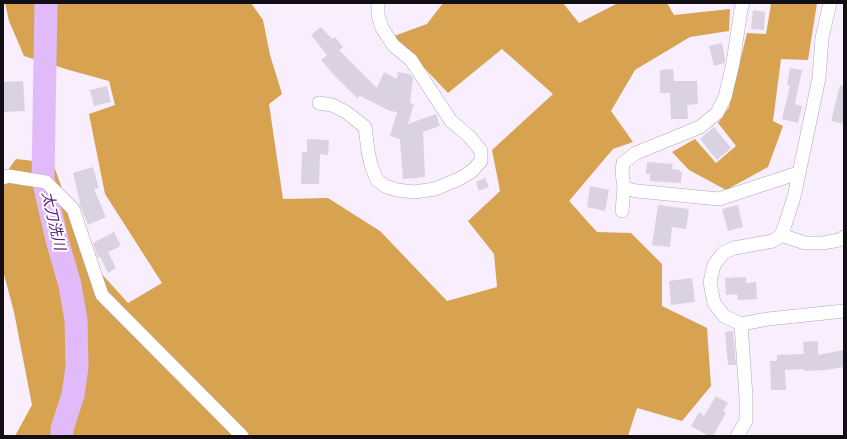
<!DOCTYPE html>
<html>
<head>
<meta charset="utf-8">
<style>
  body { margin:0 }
  #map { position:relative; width:847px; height:439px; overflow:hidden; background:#f8eefe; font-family:"Roboto Serif",serif }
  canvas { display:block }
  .frame { position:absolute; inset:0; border:4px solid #120f14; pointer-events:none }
</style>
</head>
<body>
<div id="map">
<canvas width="847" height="439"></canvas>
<div class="frame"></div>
</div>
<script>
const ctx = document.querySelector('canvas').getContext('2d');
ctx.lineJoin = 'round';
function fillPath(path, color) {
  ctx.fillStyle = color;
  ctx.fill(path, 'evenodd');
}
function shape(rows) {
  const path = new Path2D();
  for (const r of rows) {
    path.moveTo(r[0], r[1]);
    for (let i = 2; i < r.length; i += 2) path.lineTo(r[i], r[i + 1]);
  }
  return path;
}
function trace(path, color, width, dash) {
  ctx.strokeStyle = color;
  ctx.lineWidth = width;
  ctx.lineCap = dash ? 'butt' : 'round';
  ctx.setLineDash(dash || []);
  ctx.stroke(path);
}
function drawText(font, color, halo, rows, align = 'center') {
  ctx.font = font + ' "Roboto Serif","Noto Sans JP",serif';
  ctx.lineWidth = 4;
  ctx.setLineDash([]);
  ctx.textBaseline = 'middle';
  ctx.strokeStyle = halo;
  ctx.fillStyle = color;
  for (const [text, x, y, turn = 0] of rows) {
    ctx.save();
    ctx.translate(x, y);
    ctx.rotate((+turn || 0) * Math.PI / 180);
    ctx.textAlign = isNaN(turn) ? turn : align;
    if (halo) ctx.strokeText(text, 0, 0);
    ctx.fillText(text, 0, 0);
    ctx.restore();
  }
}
const forest = shape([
  [5,3,251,3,263,20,270,55,282,94,269,104,283,199,328,198,380,231,447,301,497,287,494,254,468,221,500,191,492,150,553,94,502,49,448,93,394,36,427,24,443,3,563,3,579,23,618,3,667,3,674,15,730,9,729,31,690,37,635,70,611,111,633,142,613,149,569,201,597,232,631,233,662,264,662,306,707,328,711,386,682,421,637,408,628,436,15,436,32,405,14,312,3,271,3,177,16,159,53,163,78,234,99,271,128,303,162,283,105,194,89,114,115,105,109,81,69,70,24,56,9,21],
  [817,3,808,60,781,59,773,121,783,126,768,167,726,190,689,170,672,152,695,139,716,163,736,146,718,123,729,107,747,33,766,34,771,4]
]);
const river = shape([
  [46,3,43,179,57,240,70,285,76,320,77,367,73,395,62,429,62,436]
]);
const building = shape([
  [753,10,765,12,764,30,751,29],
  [321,27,332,39,335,37,343,47,339,50,377,88,384,72,397,79,398,72,410,74,413,78,410,103,414,104,408,124,436,114,440,126,423,132,425,177,403,179,400,139,390,136,397,112,390,111,360,96,357,98,333,74,321,60,327,55,311,35],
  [722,43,725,59,725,63,714,66,709,46],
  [790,68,802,70,795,104,802,106,798,123,782,119,790,86,787,85],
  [673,69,674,81,697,81,698,104,687,105,688,119,671,119,670,93,660,93,660,70],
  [23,81,25,111,3,112,3,82],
  [840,85,844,86,844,124,831,121],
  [107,86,111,102,94,106,90,90],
  [714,127,731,148,717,160,700,139],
  [307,139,329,140,328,155,320,154,319,184,301,184,302,152,307,152],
  [647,162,673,164,672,169,680,170,680,172,682,172,681,183,650,181,650,174,646,174],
  [93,167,99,188,94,189,106,217,88,225,79,203,80,202,73,173],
  [485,178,489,187,479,191,476,182],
  [590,186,609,190,605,211,587,207],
  [658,205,689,209,686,229,672,227,670,247,652,245],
  [738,205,743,227,728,231,722,209],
  [114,232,121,246,108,252,116,268,108,273,100,257,98,258,93,243],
  [746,277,746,283,756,282,757,299,738,300,737,294,726,295,725,278],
  [692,278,695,302,671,305,669,281],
  [733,331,736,365,728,365,725,332],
  [818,341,818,355,844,350,844,367,826,370,804,371,804,369,785,370,786,390,771,390,770,361,777,361,777,355,804,354,803,342],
  [716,396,728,403,723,411,726,413,713,436,709,436,691,426,699,412,704,416]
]);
const minor = shape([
  [743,3,741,9,733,63,725,97,717,113,700,127,636,153,623,163,622,172,624,188,637,191,719,199,798,173],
  [830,3,822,38,819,78,794,197,785,225,781,235,773,241,734,248,723,253,714,265,710,282,714,303,724,316,741,324,768,319,844,311],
  [319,103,332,105,346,112,365,127,368,151,371,165,377,180,385,186,397,190,414,192,435,189,459,179,472,171,481,161,481,151,470,137,451,121,411,60,393,45,382,28,378,15,378,3],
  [3,178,8,176,46,182,73,209,102,295,242,436],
  [622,211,624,188],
  [781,235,805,243,823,243,839,240,844,237],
  [737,436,746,421,746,397,741,324]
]);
const waterNames = [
  ["太刀洗川",53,221,77]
];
fillPath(forest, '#d7a350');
trace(river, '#e1bbf9', 23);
fillPath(building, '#dbd2e1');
trace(minor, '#b1a8b7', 14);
trace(minor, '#fff', 13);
drawText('italic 15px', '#5c2079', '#fff', waterNames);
</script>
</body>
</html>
